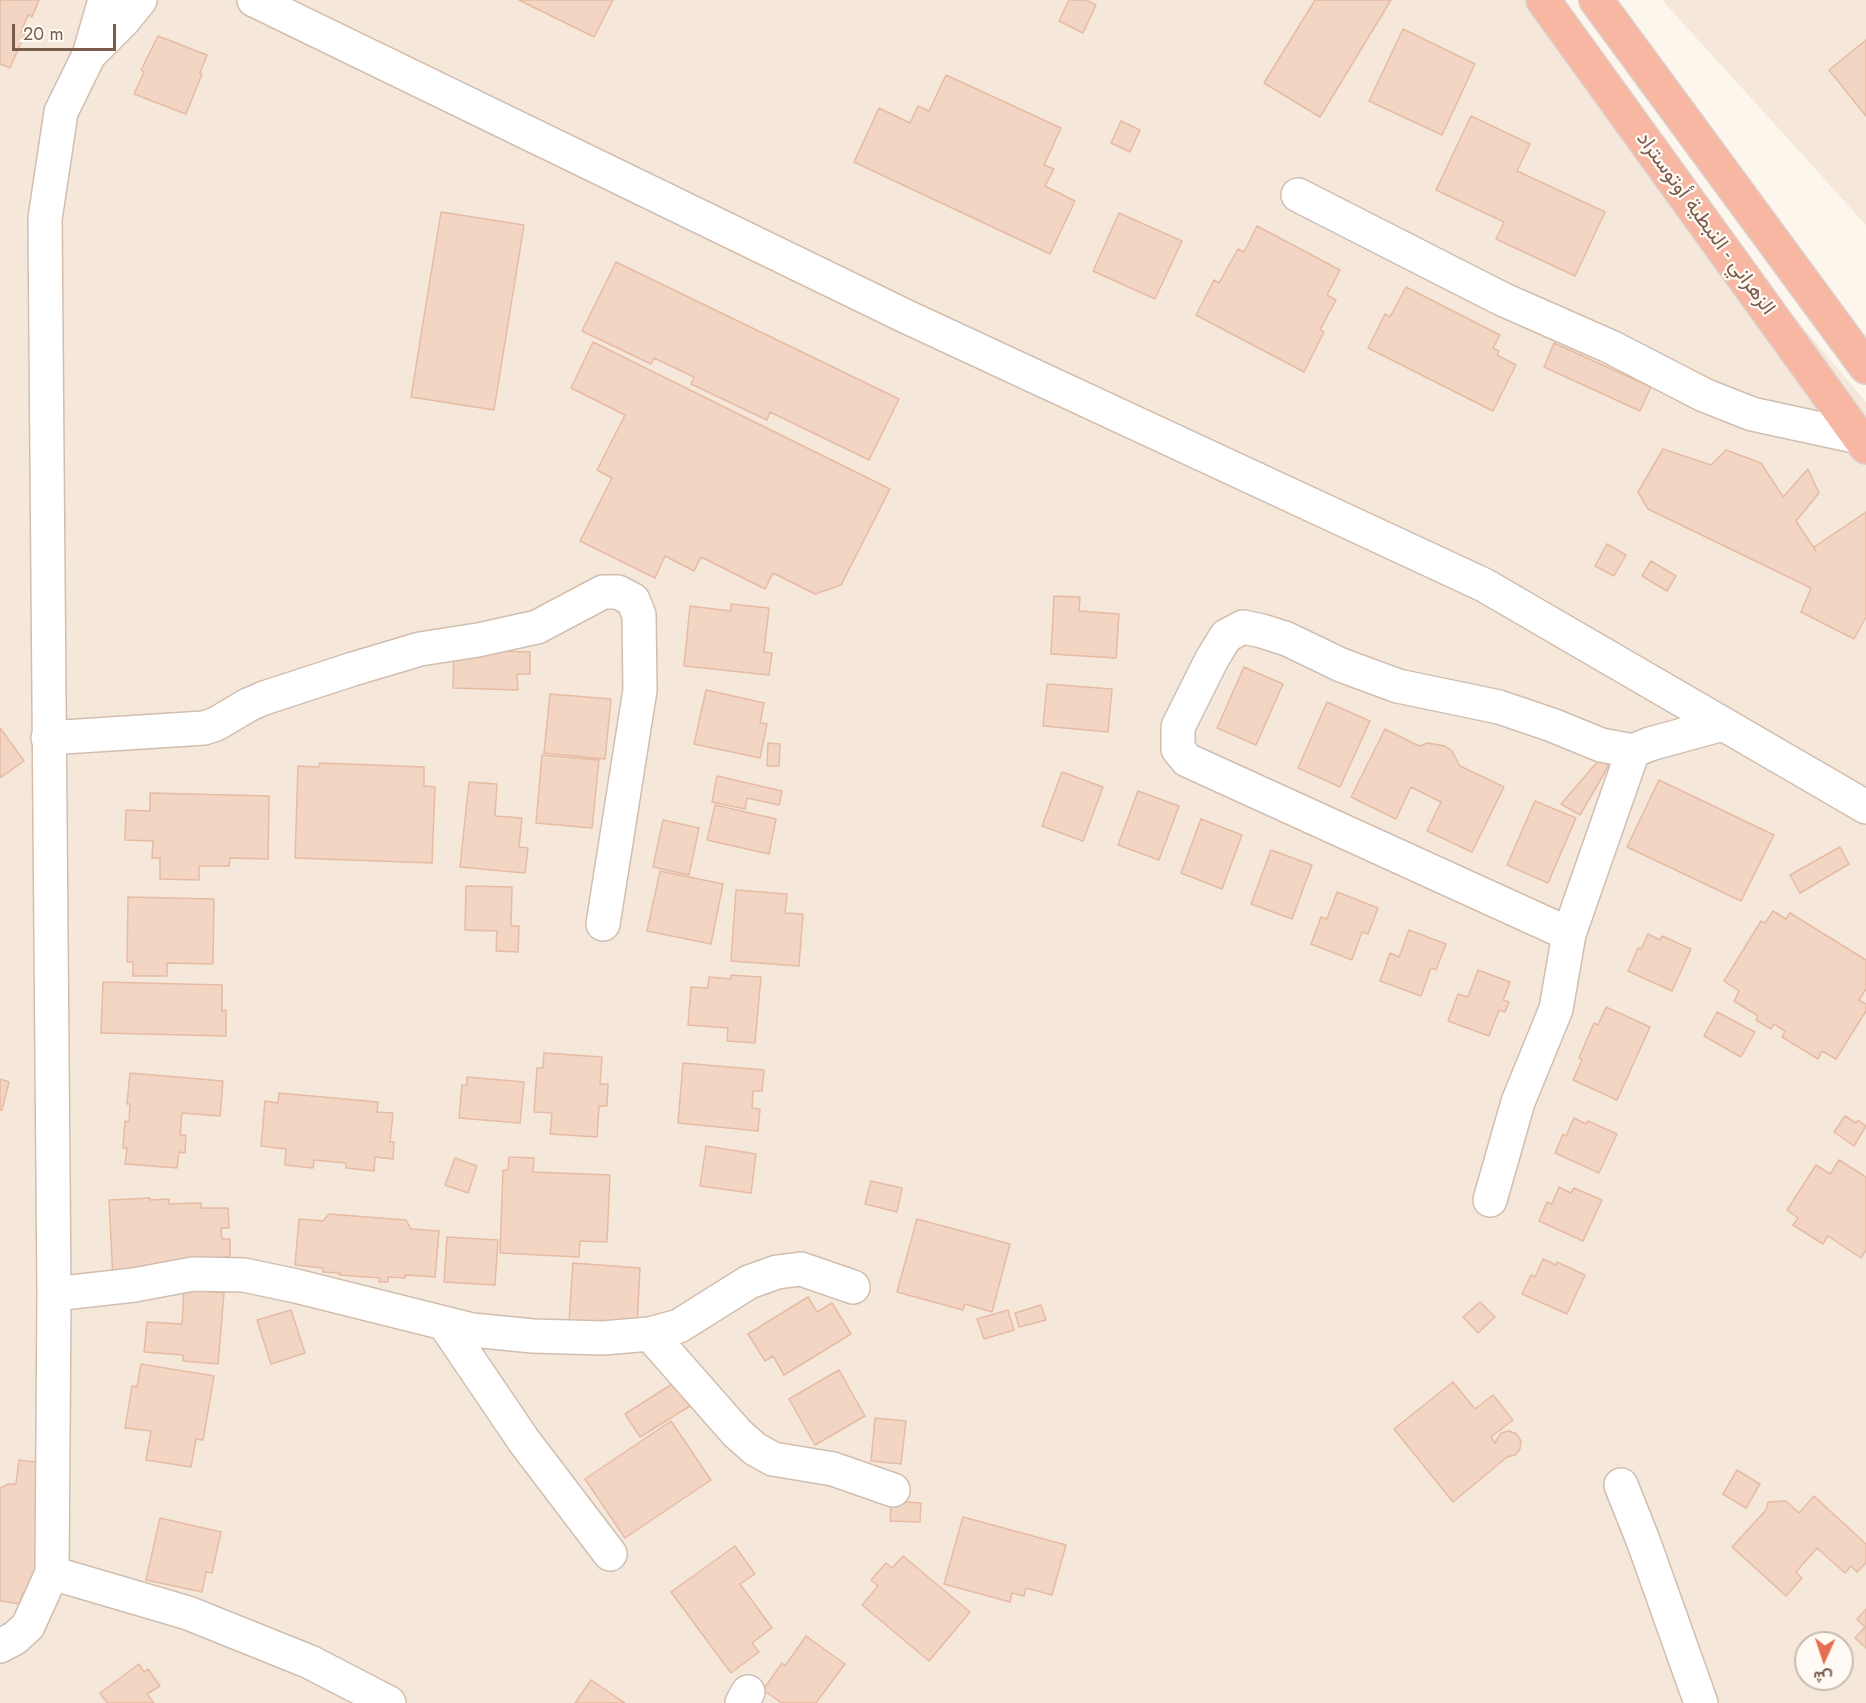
<!DOCTYPE html>
<html>
<head>
<meta charset="utf-8">
<style>
  body { margin:0 }
  #map { position:relative; width:1866px; height:1703px; overflow:hidden; background:#fdf6ec; font-family:Jost,Vazirmatn,sans-serif }
  canvas { display:block }
  .north { position:absolute; left:1794px; top:1631px; width:60px; height:60px; box-sizing:border-box; background:#fffaf3; border:2px solid #cabbb1; border-radius:50%; rotate:183deg; font-size:16px; font-weight:700; line-height:24px; text-align:center; color:#7a5c4d }
  .north::after { content:''; display:block; margin:auto; width:21px; height:27px; background:#e76f51; clip-path:polygon(50% 0,100% 100%,50% 72%,0 100%) }
  .scale { position:absolute; left:12px; top:24px; width:104px; height:27px; box-sizing:border-box; border:3px solid #7a5c4d; border-top:0; padding-left:8px; font-size:18px; line-height:21px; white-space:nowrap; color:#7a5c4d; -webkit-text-stroke:4px #fffaf3; paint-order:stroke }
</style>
</head>
<body>
<div id="map">
<canvas width="1866" height="1703"></canvas>
<div class="north">ش</div>
<div class="scale">20 m</div>
</div>
<script>
const ctx = document.querySelector('canvas').getContext('2d');
ctx.lineJoin = 'round';
function fillPath(path, color) {
  ctx.fillStyle = color;
  ctx.fill(path, 'evenodd');
}
function shape(rows) {
  const path = new Path2D();
  for (const r of rows) {
    path.moveTo(r[0], r[1]);
    for (let i = 2; i < r.length; i += 2) path.lineTo(r[i], r[i + 1]);
  }
  return path;
}
function trace(path, color, width, dash) {
  ctx.strokeStyle = color;
  ctx.lineWidth = width;
  ctx.lineCap = dash ? 'butt' : 'round';
  ctx.setLineDash(dash || []);
  ctx.stroke(path);
}
function drawText(font, color, halo, rows, align = 'center') {
  ctx.font = font + ' Jost,Vazirmatn,sans-serif';
  ctx.lineWidth = 4.5;
  ctx.setLineDash([]);
  ctx.textBaseline = 'middle';
  ctx.strokeStyle = halo;
  ctx.fillStyle = color;
  for (const [text, x, y, turn = 0] of rows) {
    ctx.save();
    ctx.translate(x, y);
    ctx.rotate((+turn || 0) * Math.PI / 180);
    ctx.textAlign = isNaN(turn) ? turn : align;
    if (halo) ctx.strokeText(text, 0, 0);
    ctx.fillText(text, 0, 0);
    ctx.restore();
  }
}
const residential = shape([
  [0,0,1527,0,1866,402,1866,1703,0,1703],
  [1806,1643,1842,1643,1842,1679,1806,1679],
  [1662,0,1866,0,1866,225]
]);
const building = shape([
  [0,0,39,0,32,17,28,15,21,32,25,33,10,68,0,64,0,0],
  [519,0,613,0,594,37,519,0],
  [1069,0,1086,0,1096,5,1083,33,1059,21,1069,0],
  [1315,0,1391,0,1320,117,1264,83,1315,0],
  [1403,29,1475,64,1442,135,1369,101,1403,29],
  [158,36,207,55,200,73,202,74,186,114,134,94,144,72,141,70,158,36],
  [1866,40,1866,116,1829,70,1866,40],
  [946,75,1061,128,1044,165,1054,169,1045,186,1075,201,1050,254,854,162,879,108,910,123,918,106,929,111,946,75],
  [1471,116,1530,144,1517,171,1605,212,1575,276,1496,239,1504,222,1436,190,1471,116],
  [1121,121,1140,130,1130,152,1111,143,1121,121],
  [441,212,524,225,494,410,411,397,441,212],
  [1119,213,1182,241,1155,299,1093,271,1119,213],
  [1257,226,1340,270,1327,295,1336,300,1320,330,1324,332,1304,372,1196,315,1214,280,1219,283,1238,249,1244,252,1257,226],
  [616,262,899,399,869,460,770,412,767,420,691,384,694,377,654,358,651,364,582,331,616,262],
  [1406,287,1500,335,1493,348,1499,351,1497,355,1516,365,1493,411,1368,348,1385,314,1390,317,1406,287],
  [593,342,890,489,841,585,815,594,773,573,765,589,701,557,694,571,665,556,655,578,580,541,612,478,597,470,625,415,571,388,593,342],
  [1554,343,1651,387,1640,411,1544,367,1554,343],
  [1663,449,1711,465,1726,450,1761,463,1783,497,1808,469,1819,493,1796,521,1816,551,1814,547,1866,512,1866,617,1854,639,1801,612,1811,588,1648,509,1638,492,1663,449],
  [1607,544,1626,555,1614,576,1595,566,1607,544],
  [1651,561,1676,576,1667,591,1642,576,1651,561],
  [1054,596,1080,597,1079,611,1119,614,1116,658,1051,654,1054,596],
  [731,604,769,608,764,652,772,653,769,675,684,666,690,606,731,611,731,604],
  [454,650,530,652,530,674,517,674,518,690,453,688,454,650],
  [1244,667,1283,684,1256,745,1217,728,1244,667],
  [1047,684,1112,689,1108,732,1043,726,1047,684],
  [706,690,764,703,760,723,767,724,760,758,694,744,706,690],
  [550,694,611,699,605,759,544,753,550,694],
  [1327,702,1370,721,1340,787,1298,768,1327,702],
  [0,728,24,761,0,778,0,728],
  [1385,729,1419,746,1428,743,1445,746,1452,751,1460,766,1504,787,1472,852,1427,831,1441,802,1411,787,1396,819,1351,797,1385,729],
  [768,743,780,744,779,766,767,766,768,743],
  [542,755,599,760,592,828,536,823,542,755],
  [1600,759,1609,765,1580,815,1561,804,1600,759],
  [320,763,424,767,424,786,435,787,432,863,295,858,298,766,319,767,320,763],
  [1062,772,1103,787,1083,841,1042,826,1062,772],
  [717,776,782,791,779,805,747,798,745,809,712,802,717,776],
  [1659,780,1774,835,1741,901,1627,847,1659,780],
  [469,782,497,784,495,816,522,818,519,847,528,848,525,873,460,867,469,782],
  [1138,791,1179,806,1159,860,1118,845,1138,791],
  [150,793,269,796,268,859,230,858,229,866,199,866,199,880,160,879,160,858,152,858,153,841,125,840,126,810,150,811,150,793],
  [1535,801,1576,818,1548,883,1507,865,1535,801],
  [715,805,776,819,769,854,707,840,715,805],
  [1201,819,1242,835,1222,889,1181,873,1201,819],
  [663,820,699,828,689,875,653,867,663,820],
  [1840,847,1849,864,1800,893,1790,875,1840,847],
  [1271,850,1312,865,1292,919,1251,904,1271,850],
  [660,871,723,884,711,944,647,931,660,871],
  [466,886,512,887,511,926,519,926,518,952,496,951,497,931,465,930,466,886],
  [736,890,787,894,785,913,803,914,799,966,731,961,736,890],
  [1337,892,1378,908,1368,934,1362,932,1352,960,1311,944,1321,917,1327,919,1337,892],
  [128,897,214,899,213,964,167,963,167,976,133,976,133,962,127,962,128,897],
  [1773,911,1786,919,1790,913,1866,960,1866,989,1859,1000,1866,1004,1866,1011,1836,1059,1822,1051,1818,1059,1782,1037,1785,1031,1774,1024,1771,1029,1756,1020,1758,1016,1734,1001,1739,991,1724,981,1761,921,1765,923,1773,911],
  [1409,930,1446,944,1436,970,1431,968,1421,996,1380,981,1390,953,1399,957,1409,930],
  [1648,934,1660,940,1662,936,1691,949,1672,991,1628,971,1638,948,1641,949,1648,934],
  [1478,970,1510,982,1503,1000,1509,1002,1505,1012,1499,1010,1489,1036,1448,1021,1458,994,1468,997,1478,970],
  [731,975,761,977,755,1043,727,1041,728,1028,688,1025,691,987,708,988,709,977,731,979,731,975],
  [103,982,222,985,222,1011,226,1010,226,1036,101,1033,103,982],
  [1606,1007,1650,1027,1617,1100,1573,1080,1582,1060,1579,1058,1594,1023,1598,1025,1606,1007],
  [1717,1012,1755,1032,1741,1057,1704,1036,1717,1012],
  [544,1053,602,1057,600,1084,608,1084,607,1106,599,1106,597,1137,550,1134,552,1113,534,1112,537,1068,543,1068,544,1053],
  [683,1063,764,1070,762,1091,753,1091,752,1108,760,1109,758,1131,678,1123,683,1063],
  [130,1073,223,1081,220,1116,182,1113,180,1135,186,1135,185,1153,179,1152,177,1168,125,1164,127,1148,123,1148,125,1121,129,1122,130,1104,127,1104,130,1073],
  [467,1077,524,1082,520,1123,459,1118,462,1085,467,1085,467,1077],
  [0,1079,9,1082,2,1110,0,1110,0,1079],
  [279,1093,378,1102,377,1112,393,1113,390,1142,394,1142,393,1159,375,1157,374,1171,346,1168,346,1163,314,1160,313,1168,285,1165,286,1149,261,1146,265,1101,278,1103,279,1093],
  [1845,1116,1856,1123,1858,1120,1866,1126,1854,1146,1834,1132,1845,1116],
  [1574,1118,1586,1124,1588,1121,1617,1134,1599,1173,1555,1153,1563,1134,1566,1136,1574,1118],
  [706,1146,756,1154,751,1193,700,1186,706,1146],
  [509,1157,534,1158,533,1172,610,1175,607,1242,580,1241,579,1257,500,1253,503,1170,508,1170,509,1157],
  [455,1158,477,1166,468,1193,445,1185,455,1158],
  [1839,1160,1866,1177,1866,1250,1861,1258,1828,1236,1823,1244,1793,1225,1798,1218,1787,1210,1816,1165,1830,1174,1839,1160],
  [871,1181,902,1188,897,1212,865,1204,871,1181],
  [1559,1187,1571,1193,1574,1188,1602,1200,1583,1241,1539,1221,1547,1202,1552,1204,1559,1187],
  [150,1198,150,1200,169,1199,169,1204,201,1203,201,1208,228,1208,229,1228,221,1228,222,1239,230,1239,230,1256,224,1257,224,1259,113,1279,109,1200,150,1198],
  [329,1214,406,1220,411,1229,439,1231,435,1277,405,1275,405,1278,388,1277,388,1282,379,1282,380,1278,339,1275,340,1273,323,1272,323,1268,295,1265,299,1219,323,1221,329,1214],
  [917,1219,1010,1244,992,1312,965,1304,963,1310,897,1292,917,1219],
  [447,1237,498,1240,495,1285,444,1282,447,1237],
  [1543,1259,1556,1265,1557,1262,1585,1275,1567,1314,1522,1294,1531,1275,1535,1277,1543,1259],
  [573,1263,640,1268,637,1326,569,1322,573,1263],
  [184,1289,224,1293,218,1364,183,1361,183,1355,144,1352,147,1322,182,1324,184,1289],
  [808,1297,817,1312,832,1303,851,1334,784,1375,773,1356,765,1361,748,1334,808,1297],
  [1480,1302,1495,1317,1478,1333,1463,1317,1480,1302],
  [1041,1305,1046,1320,1019,1327,1015,1313,1041,1305],
  [291,1310,305,1353,271,1364,257,1320,291,1310],
  [1008,1310,1014,1330,984,1339,977,1319,1008,1310],
  [141,1364,214,1376,203,1440,196,1439,191,1467,146,1460,151,1431,125,1428,132,1386,137,1387,141,1364],
  [839,1370,865,1416,815,1445,789,1399,839,1370],
  [683,1377,698,1401,640,1437,625,1414,683,1377],
  [1453,1382,1475,1409,1493,1395,1513,1420,1491,1437,1495,1443,1501,1433,1509,1431,1517,1434,1521,1441,1520,1449,1515,1455,1507,1457,1453,1502,1394,1429,1453,1382],
  [875,1418,906,1421,901,1464,871,1461,875,1418],
  [671,1421,711,1480,625,1538,585,1479,671,1421],
  [19,1460,50,1464,38,1581,22,1594,21,1604,0,1601,0,1488,9,1484,16,1484,19,1460],
  [1737,1470,1760,1484,1746,1508,1723,1494,1737,1470],
  [1814,1496,1866,1544,1866,1563,1857,1572,1851,1566,1845,1573,1817,1548,1796,1572,1802,1578,1786,1596,1732,1547,1766,1510,1768,1502,1786,1501,1799,1513,1814,1496],
  [891,1501,921,1503,920,1522,890,1521,891,1501],
  [963,1517,1066,1545,1052,1595,1026,1588,1024,1596,1012,1593,1010,1602,944,1584,963,1517],
  [160,1518,221,1532,212,1573,206,1572,202,1592,146,1580,160,1518],
  [735,1546,755,1574,740,1584,772,1628,752,1643,759,1652,731,1673,671,1592,735,1546],
  [903,1556,970,1612,929,1661,862,1605,878,1586,871,1580,886,1563,892,1568,903,1556],
  [1866,1609,1866,1648,1855,1638,1865,1627,1857,1619,1866,1609],
  [806,1636,845,1664,816,1703,782,1703,763,1690,782,1663,785,1666,806,1636],
  [139,1664,144,1672,148,1669,160,1686,147,1694,154,1703,107,1703,100,1693,139,1664],
  [591,1680,625,1703,575,1703,591,1680]
]);
const minor = shape([
  [254,0,905,316,1484,585,1866,807],
  [90,54,123,21,140,0],
  [1298,195,1502,299,1611,347,1704,395,1752,414,1858,437],
  [48,738,204,728,216,724,248,705,264,698,353,669,420,649,478,640,537,627,603,592,618,592,633,600,639,615,640,690,603,924],
  [1569,934,1187,760,1178,749,1178,727,1212,659,1226,636,1243,627,1262,631,1287,639,1341,665,1398,686,1499,707,1552,725,1601,745,1633,751,1650,744,1723,724],
  [1490,1200,1518,1102,1556,1009,1569,934,1633,751],
  [54,1294,134,1285,193,1274,244,1275,296,1286,472,1330,533,1336,603,1338,650,1334,679,1326,749,1282,777,1272,801,1269,853,1287],
  [444,1323,524,1441,610,1554],
  [650,1334,737,1433,755,1449,773,1459,833,1469,893,1490],
  [1621,1485,1644,1543,1701,1703],
  [52,1573,188,1613,310,1662,389,1703],
  [0,1646,15,1638,28,1626,52,1573,54,1294,45,219,61,112,89,55,105,0],
  [742,1703,748,1692]
]);
const highway = shape([
  [1543,0,1866,447],
  [1596,0,1866,367]
]);
const streetNames = [
  ["الزهراني - النبطية أوتوستراد",1705,224,54]
];
fillPath(residential, '#f5e8da');
fillPath(building, '#f3d5c3');
trace(building, '#e6bba3', 1.5);
trace(minor, '#d1beb0', 36);
trace(highway, '#dad1cd', 36);
trace(minor, '#fff', 33);
trace(highway, '#f7b7a3', 33);
drawText('21px', '#7a5c4d', '#fffaf3', streetNames);
</script>
</body>
</html>
